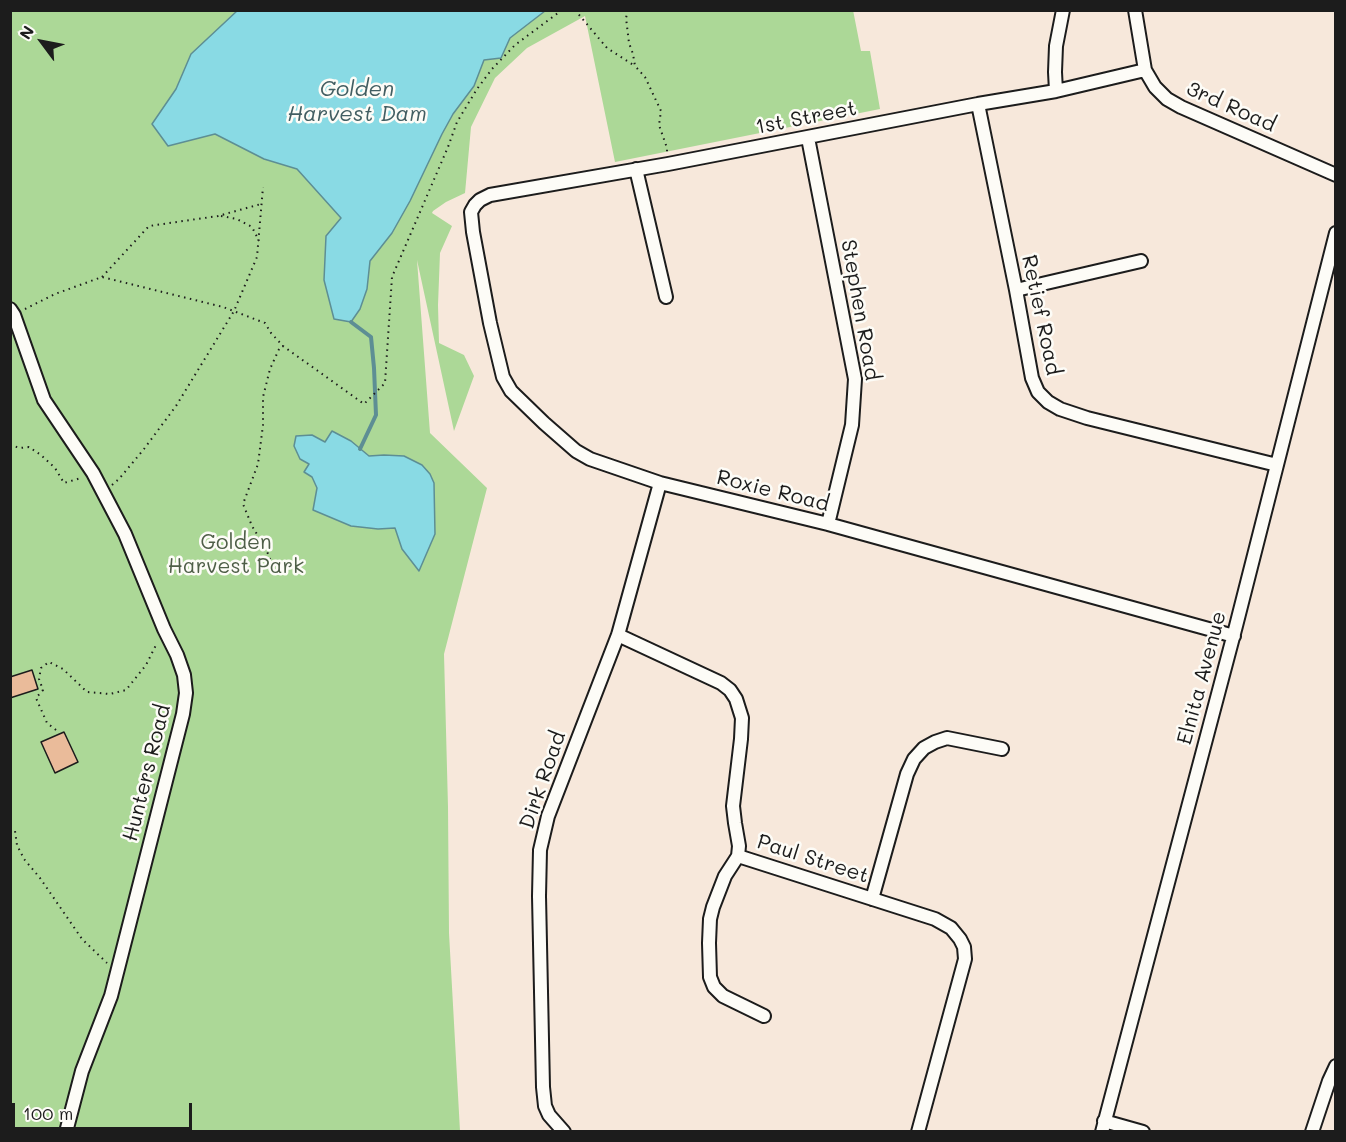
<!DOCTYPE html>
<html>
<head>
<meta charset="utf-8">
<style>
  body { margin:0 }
  #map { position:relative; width:1346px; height:1142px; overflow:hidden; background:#f7e8db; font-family:Mali,sans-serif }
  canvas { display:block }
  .frame { position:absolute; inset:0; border:12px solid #1c1c1c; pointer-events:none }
  .north { position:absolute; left:12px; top:12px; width:60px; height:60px; -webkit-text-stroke:4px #fdfcf7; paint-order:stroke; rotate:302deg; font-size:16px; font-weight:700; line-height:24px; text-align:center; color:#1c1c1c }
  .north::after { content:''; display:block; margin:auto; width:21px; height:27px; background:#1c1c1c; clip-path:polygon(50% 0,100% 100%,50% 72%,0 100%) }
  .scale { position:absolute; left:12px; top:1103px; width:180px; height:27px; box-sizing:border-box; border:3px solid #1c1c1c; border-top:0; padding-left:8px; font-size:18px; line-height:21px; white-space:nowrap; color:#1c1c1c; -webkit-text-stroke:4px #fdfcf7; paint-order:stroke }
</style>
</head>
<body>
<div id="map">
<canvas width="1346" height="1142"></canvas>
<div class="frame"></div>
<div class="north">N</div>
<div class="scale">100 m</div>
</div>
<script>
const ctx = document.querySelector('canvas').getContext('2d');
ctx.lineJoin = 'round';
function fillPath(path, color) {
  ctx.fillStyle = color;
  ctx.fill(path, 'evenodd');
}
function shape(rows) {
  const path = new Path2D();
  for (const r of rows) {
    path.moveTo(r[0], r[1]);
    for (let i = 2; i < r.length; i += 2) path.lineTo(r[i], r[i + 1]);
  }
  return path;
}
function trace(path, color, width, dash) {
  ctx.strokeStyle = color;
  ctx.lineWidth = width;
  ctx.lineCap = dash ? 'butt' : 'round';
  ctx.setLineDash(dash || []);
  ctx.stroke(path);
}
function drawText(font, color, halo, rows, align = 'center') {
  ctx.font = font + ' Mali,sans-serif';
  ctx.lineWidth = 5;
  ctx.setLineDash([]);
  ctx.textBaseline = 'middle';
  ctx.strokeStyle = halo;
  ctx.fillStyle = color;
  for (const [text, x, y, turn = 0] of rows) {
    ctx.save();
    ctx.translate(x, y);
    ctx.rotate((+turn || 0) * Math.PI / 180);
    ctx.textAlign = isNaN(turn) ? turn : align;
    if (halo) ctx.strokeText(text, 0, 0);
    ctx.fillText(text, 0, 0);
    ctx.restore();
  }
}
const green = shape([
  [853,10,861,51,870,51,880,109,615,162,585,16,527,48,495,78,471,127,465,193,446,202,433,211,432,213,452,226,440,253,438,305,439,343,464,355,474,376,454,431,417,260,430,433,487,488,444,654,448,807,449,933,460,1131,11,1131,10,11]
]);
const water = shape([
  [238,10,545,11,510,38,501,58,484,60,474,86,453,114,442,134,410,201,392,233,370,261,367,289,360,309,351,322,334,319,324,280,326,236,341,218,297,169,264,159,215,134,168,146,152,124,176,89,191,54,238,10],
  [332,431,351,441,369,456,384,455,404,456,422,465,430,474,434,483,435,534,419,571,402,549,395,528,378,529,351,526,313,510,317,488,312,477,304,472,309,464,300,459,294,446,296,436,312,435,325,442,332,431]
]);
const stream = shape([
  [351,322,371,337,374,368,376,415,360,449]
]);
const building = shape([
  [32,670,38,689,10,698,10,677,32,670],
  [64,732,78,762,55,773,41,742,64,732]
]);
const path = shape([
  [575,10,607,48,635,66],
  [628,10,626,18,629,43,633,54,635,66,645,77,661,111,659,125,667,148,667,153],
  [221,216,237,219,252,227,259,241],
  [102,277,149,226,218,216,261,204],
  [25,309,55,294,102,277,223,307,265,323,271,333,283,346,364,404,385,383,392,277,448,147,457,122,477,89,492,69,515,45,562,10],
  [10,445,20,448,29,447,41,455,55,468,64,483,81,478],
  [112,485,119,479,144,449,176,406,234,311,257,257,263,187],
  [273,571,272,564,266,549,259,542,258,536,252,526,243,504,258,464,263,425,263,397,270,369,280,347,283,346],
  [56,730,47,723,36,698,43,690,39,679,41,668,49,662,63,669,87,692,110,694,126,690,146,665,157,643],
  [10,828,15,831,17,845,24,859,40,878,82,939,107,963]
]);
const minor = shape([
  [1135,10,1145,70,1155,87,1167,99,1181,107,1336,175],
  [1145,70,1056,91,978,104,668,164,490,195,480,200,475,205,471,212,473,232,490,323,503,377,511,391,544,423,576,451,590,459,660,483,828,524,1234,636],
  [1056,91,1055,72,1056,46,1063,10],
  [978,104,1016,290,1032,378,1038,392,1048,402,1060,409,1087,418,1277,465],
  [808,138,855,379,852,425,828,524],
  [636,169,666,297],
  [1016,290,1141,261],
  [10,309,14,315,44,400,93,473,125,534,164,629,177,655,184,675,186,693,183,714,111,996,82,1071,66,1132],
  [618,635,721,683,730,690,736,699,742,718,741,739,733,806,735,823,739,846,738,856,935,919,951,928,960,939,964,947,965,959,918,1132],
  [738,856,725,876,713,907,710,919,709,943,710,977,714,987,723,996,764,1016],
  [872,899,907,774,914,759,924,748,935,742,947,738,1002,749],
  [1104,1121,1143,1132],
  [564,1132,549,1115,545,1106,543,1087,539,896,540,850,548,816,618,635,660,483],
  [1102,1132,1236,626,1336,233],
  [1312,1132,1329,1081,1336,1066]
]);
const streetNames = [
  ["3rd Road",1231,107,24],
  ["1st Street",806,118,-11],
  ["Stephen Road",860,310,80],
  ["Retief Road",1041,315,78],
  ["Roxie Road",773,491,14],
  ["Elnita Avenue",1202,678,-75],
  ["Hunters Road",147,773,-76],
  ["Dirk Road",543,780,-71],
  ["Paul Street",813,859,18]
];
const parkNames = [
  ["Golden",236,543],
  ["Harvest Park",236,567]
];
const waterNames = [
  ["Golden",357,89],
  ["Harvest Dam",357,114]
];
fillPath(green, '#acd897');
fillPath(water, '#89dae4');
trace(water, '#5d8e94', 1.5);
trace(stream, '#5d8e94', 4);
fillPath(building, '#eabb9a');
trace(building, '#1c1c1c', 1.5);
trace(minor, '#1c1c1c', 16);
trace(path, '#1c1c1c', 2, [1.5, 4.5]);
trace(minor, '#fdfcf7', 12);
drawText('21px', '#1c1c1c', '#fdfcf7', streetNames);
drawText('21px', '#4e5e47', '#fdfcf7', parkNames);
drawText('italic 22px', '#425e62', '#fdfcf7', waterNames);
</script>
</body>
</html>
